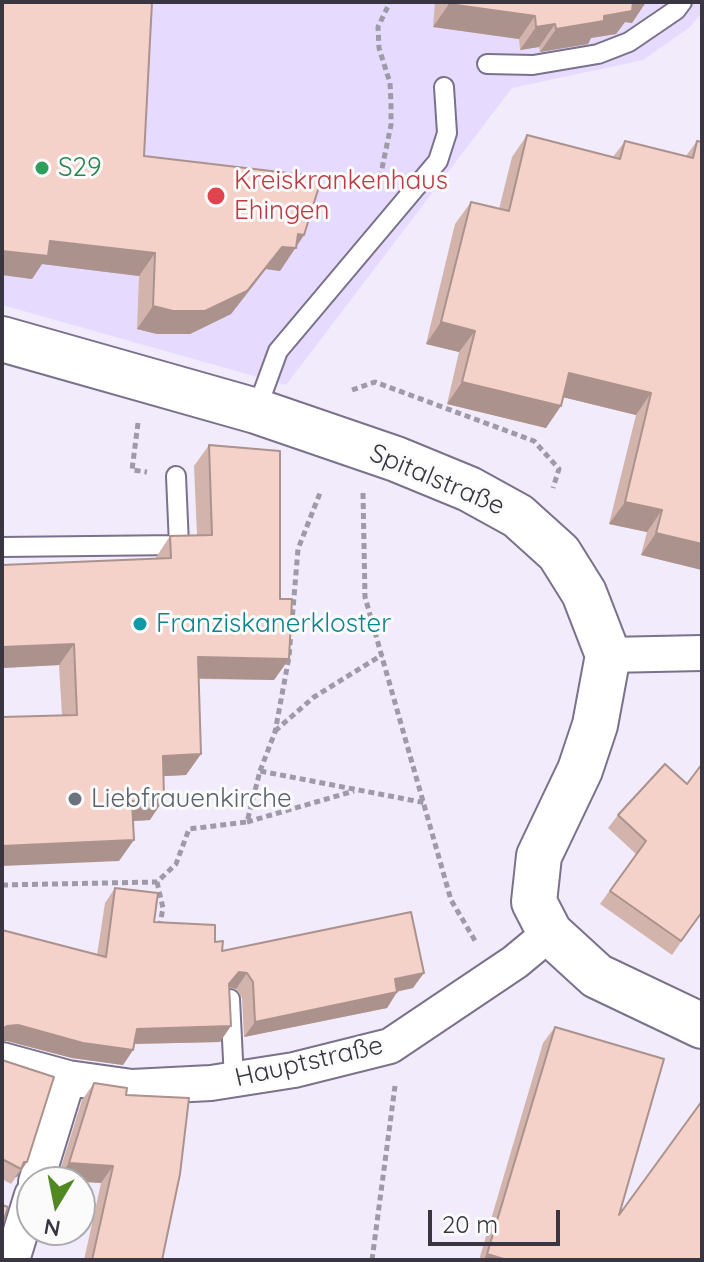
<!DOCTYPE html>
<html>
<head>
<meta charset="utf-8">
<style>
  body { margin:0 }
  #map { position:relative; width:704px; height:1262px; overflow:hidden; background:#f1ebfc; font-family:Quicksand,sans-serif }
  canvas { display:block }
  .frame { position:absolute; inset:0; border:4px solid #393541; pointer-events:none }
  .north { position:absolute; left:16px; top:1166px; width:80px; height:80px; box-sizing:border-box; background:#fbfbfb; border:2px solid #adacb1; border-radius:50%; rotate:190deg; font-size:22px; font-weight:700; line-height:32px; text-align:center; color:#393541 }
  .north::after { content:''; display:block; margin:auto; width:28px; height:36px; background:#528821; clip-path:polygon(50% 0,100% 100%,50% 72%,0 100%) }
  .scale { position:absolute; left:428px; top:1210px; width:132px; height:36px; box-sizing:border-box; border:4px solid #393541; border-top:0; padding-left:10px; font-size:24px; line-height:28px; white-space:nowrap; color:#393541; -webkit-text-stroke:6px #fbfbfb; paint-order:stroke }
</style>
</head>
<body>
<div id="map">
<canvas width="704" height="1262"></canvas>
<div class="frame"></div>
<div class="north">N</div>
<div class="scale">20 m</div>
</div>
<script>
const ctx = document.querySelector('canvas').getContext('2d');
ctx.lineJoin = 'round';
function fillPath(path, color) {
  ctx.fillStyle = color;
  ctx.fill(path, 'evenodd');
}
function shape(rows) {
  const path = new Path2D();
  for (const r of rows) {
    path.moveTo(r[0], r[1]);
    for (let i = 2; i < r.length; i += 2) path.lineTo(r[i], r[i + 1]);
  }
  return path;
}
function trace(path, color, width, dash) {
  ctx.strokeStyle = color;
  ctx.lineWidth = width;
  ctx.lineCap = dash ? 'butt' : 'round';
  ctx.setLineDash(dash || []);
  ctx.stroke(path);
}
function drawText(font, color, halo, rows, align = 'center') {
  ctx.font = font + ' Quicksand,sans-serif';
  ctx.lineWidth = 6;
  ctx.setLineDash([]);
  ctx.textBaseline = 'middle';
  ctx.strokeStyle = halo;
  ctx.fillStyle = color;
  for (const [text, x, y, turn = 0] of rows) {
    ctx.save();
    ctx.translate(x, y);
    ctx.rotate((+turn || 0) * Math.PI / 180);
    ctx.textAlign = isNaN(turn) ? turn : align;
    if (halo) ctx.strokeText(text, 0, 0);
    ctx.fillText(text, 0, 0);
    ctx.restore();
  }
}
const built = shape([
  [2,2,702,2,702,12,690,27,643,60,512,88,286,385,2,305]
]);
const path = shape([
  [380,178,391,125,391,103,390,83,379,48,378,27,390,2],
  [352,390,375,382,534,441,559,469,553,488],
  [138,423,132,470,147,472],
  [363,493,365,597,451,900,477,944],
  [275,731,314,697,382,655],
  [260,771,275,732,289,657,298,549,320,493],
  [247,822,354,791],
  [157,882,163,908,159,929],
  [2,885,157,882,176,864,189,829,247,822,260,771,426,803],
  [372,1260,395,1086]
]);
const lane = shape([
  [487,64,533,65,598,54,629,42,676,10,682,2],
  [256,411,278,351,438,161,447,133,444,87],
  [2,547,179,545,176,476],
  [230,999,234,1080]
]);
const street = shape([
  [608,655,702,653],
  [2,1060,68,1078,132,1087,211,1083,294,1070,390,1046,515,962,550,933],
  [36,1182,68,1078],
  [12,1260,32,1195]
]);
const secondary = shape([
  [2,339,256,411,396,459,469,489,518,516,559,553,584,593,608,655,595,725,580,770,539,856,534,902,550,933,597,976,702,1026]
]);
const wall = shape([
  [2,2,144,156,304,235,280,271,266,269,231,314,190,334,157,334,137,329,139,276,42,264,32,279,2,275],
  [435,2,646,2,632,23,625,22,616,34,591,38,588,44,540,52,539,47,520,50,519,39,433,27],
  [527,135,613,157,625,141,686,156,697,141,702,570,641,555,647,532,609,524,636,415,563,397,546,428,447,404,459,352,426,344,455,224,471,202,499,209,512,157],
  [209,445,289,659,274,680,199,679,201,754,186,775,163,776,150,820,133,821,119,861,62,715,59,665,2,668,2,565,155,559,170,536,197,535,194,466],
  [665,764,702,912,672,955,600,904,636,854,608,828,618,815],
  [115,888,154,922,215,942,222,951,413,988,397,992,387,1008,244,1037,242,998,236,989,229,987,220,1042,135,1044,133,1050,123,1065,72,1058,7,1041,97,955,105,903],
  [555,1027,619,1215,702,1260,479,1260,543,1043],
  [2,1060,27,1162,11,1184,2,1179],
  [94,1083,126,1095,162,1260,84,1260,101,1183,57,1180,82,1100]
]);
const shadedWall = shape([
  [631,2,646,2,632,23,625,22,616,34,591,38,588,44,540,52,556,29,604,16],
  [449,4,535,16,519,39,433,27],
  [555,24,539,47,520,50,536,27],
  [298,234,304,235,280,271,266,269,231,314,190,334,157,334,137,329,153,306,282,247],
  [50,241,155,253,139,276,42,264,32,279,2,275,2,251],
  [441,322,475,331,459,352,426,344],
  [569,373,651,393,636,415,554,395],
  [462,382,561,406,546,428,447,404],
  [625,502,662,510,647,532,609,524],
  [656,533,702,544,702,570,641,555],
  [74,644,59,665,2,668,2,647],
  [198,657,289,659,274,680,183,678],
  [201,754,186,775,148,777,163,756],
  [164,799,150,820,117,822,132,801],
  [134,840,119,861,2,866,2,846],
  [239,972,247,973,236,989,229,987,229,984],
  [424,973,413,988,384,994,395,979],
  [397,992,387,1008,244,1037,255,1022],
  [18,1025,133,1050,123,1065,72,1058,7,1041,2,1041,2,1029,7,1026],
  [231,1026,220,1042,127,1044,137,1029],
  [24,1162,27,1162,17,1177,15,1177,21,1169],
  [69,1163,113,1166,101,1183,57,1180],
  [487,1254,507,1260,483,1260]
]);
const building = shape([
  [2,2,152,2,144,156,322,177,304,235,298,234,296,248,282,247,247,291,205,311,173,311,153,306,155,253,50,241,48,256,2,251,2,2],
  [449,2,633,2,632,11,604,16,604,21,556,29,555,24,536,27,535,16,449,4,449,2],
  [527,135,620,159,625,141,693,158,697,141,702,142,702,544,656,533,662,510,625,502,651,393,569,373,561,406,462,382,475,331,441,322,471,202,509,211,527,135],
  [209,445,280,451,280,599,292,599,289,659,198,657,201,754,163,756,164,799,132,801,134,840,2,846,2,717,77,715,74,644,2,647,2,565,171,558,170,536,212,535,209,445],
  [665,764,687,784,702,764,702,912,681,941,610,891,646,841,618,815,665,764],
  [115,888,158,893,154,922,215,925,215,942,223,941,222,951,411,912,424,973,395,979,397,992,255,1022,253,982,247,973,239,972,229,984,231,1026,137,1029,133,1050,83,1043,18,1025,7,1026,2,1029,2,930,106,957,115,888],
  [555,1027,664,1059,619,1215,702,1101,702,1260,507,1260,487,1254,555,1027],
  [2,1060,54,1077,27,1162,24,1162,21,1169,2,1159,2,1060],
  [94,1083,127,1088,126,1095,189,1098,180,1174,162,1260,92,1260,113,1166,69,1163,94,1083],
  [2,1205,8,1207,2,1226,2,1205]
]);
const markers = [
  [42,168,8,"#2e9e5b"],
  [216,196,10,"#e0444e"],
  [140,624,8,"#0f9aa8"],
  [75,799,8,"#6b7280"]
];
const leisureNames = [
  ["S29",58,168]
];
const healthNames = [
  ["Kreiskrankenhaus",234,181],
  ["Ehingen",234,211]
];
const streetNames = [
  ["Spitalstraße",437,480,23],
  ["Hauptstraße",309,1062,-13]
];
const cultureNames = [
  ["Franziskanerkloster",156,624]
];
const worshipNames = [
  ["Liebfrauenkirche",91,799]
];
fillPath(built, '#e6dbff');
trace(lane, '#7a718b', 22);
trace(street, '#7a718b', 38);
trace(secondary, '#7a718b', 48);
trace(path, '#9f9aa8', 5, [6, 4]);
trace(lane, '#fff', 18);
trace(street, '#fff', 34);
trace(secondary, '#fff', 44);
fillPath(wall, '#d2b4ad');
fillPath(shadedWall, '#ab928d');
fillPath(building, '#f4d1c9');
trace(building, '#ab928d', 2);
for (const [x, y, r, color] of markers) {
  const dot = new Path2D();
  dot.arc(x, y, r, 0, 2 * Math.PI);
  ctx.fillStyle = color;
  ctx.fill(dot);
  trace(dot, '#fbfbfb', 3);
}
drawText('26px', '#27864d', '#fbfbfb', leisureNames, 'left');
drawText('26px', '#be3a42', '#fbfbfb', healthNames, 'left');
drawText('26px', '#393541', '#fbfbfb', streetNames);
drawText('26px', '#0d838f', '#fbfbfb', cultureNames, 'left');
drawText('26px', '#5b616d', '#fbfbfb', worshipNames, 'left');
</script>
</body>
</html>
